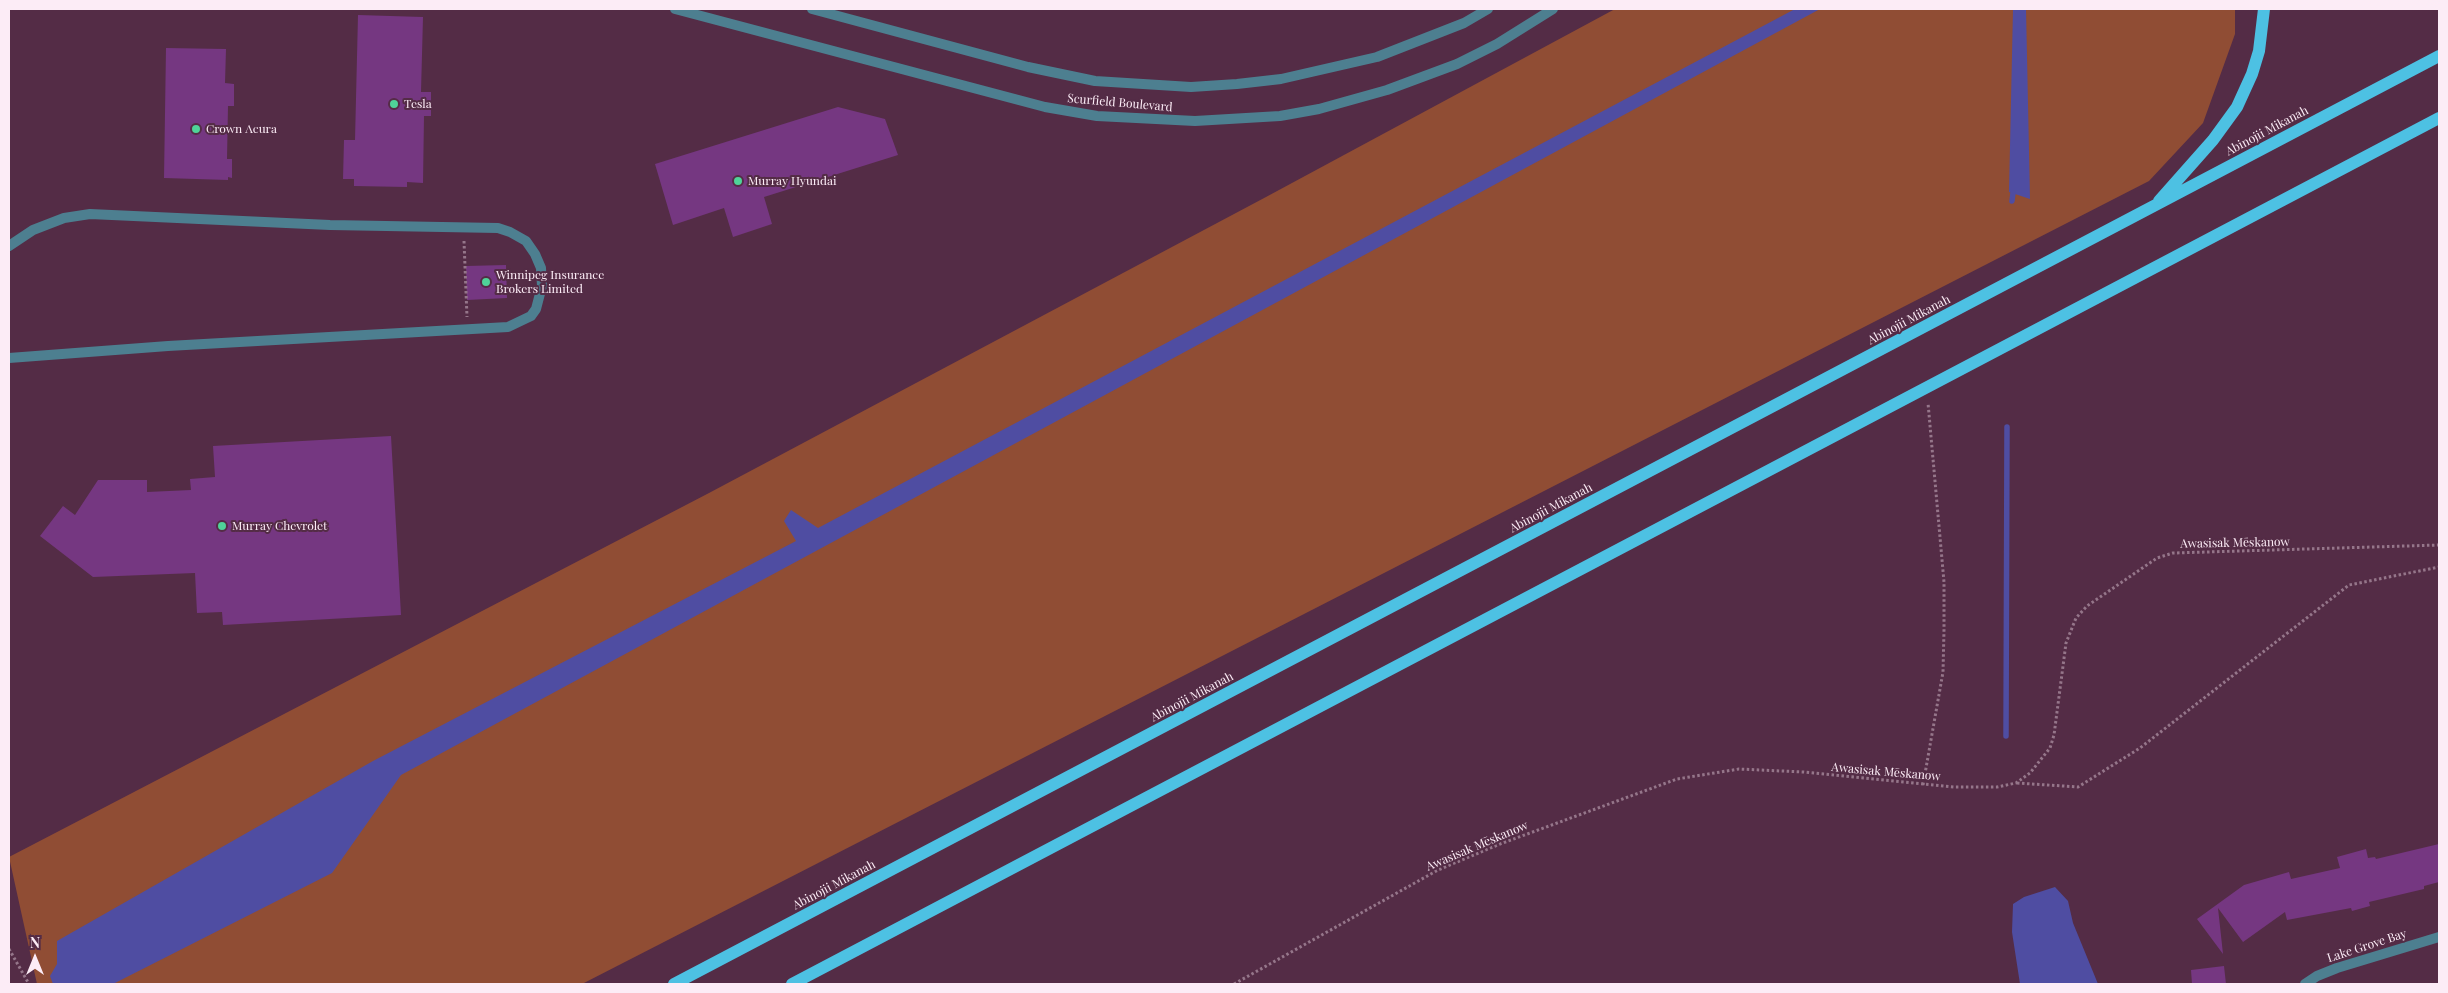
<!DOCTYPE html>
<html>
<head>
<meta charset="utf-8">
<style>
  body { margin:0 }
  #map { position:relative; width:2448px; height:993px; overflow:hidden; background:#542c46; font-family:"Playfair Display",serif }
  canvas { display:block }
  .frame { position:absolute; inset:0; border:10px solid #fcecf6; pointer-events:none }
  .north { position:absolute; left:10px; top:933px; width:50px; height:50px; -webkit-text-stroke:4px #542c46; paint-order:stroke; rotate:0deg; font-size:14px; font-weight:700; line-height:20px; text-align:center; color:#fcecf6 }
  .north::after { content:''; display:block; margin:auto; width:18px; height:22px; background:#fcecf6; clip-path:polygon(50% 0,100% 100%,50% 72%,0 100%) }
</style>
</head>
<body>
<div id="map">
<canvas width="2448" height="993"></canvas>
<div class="frame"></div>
<div class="north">N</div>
</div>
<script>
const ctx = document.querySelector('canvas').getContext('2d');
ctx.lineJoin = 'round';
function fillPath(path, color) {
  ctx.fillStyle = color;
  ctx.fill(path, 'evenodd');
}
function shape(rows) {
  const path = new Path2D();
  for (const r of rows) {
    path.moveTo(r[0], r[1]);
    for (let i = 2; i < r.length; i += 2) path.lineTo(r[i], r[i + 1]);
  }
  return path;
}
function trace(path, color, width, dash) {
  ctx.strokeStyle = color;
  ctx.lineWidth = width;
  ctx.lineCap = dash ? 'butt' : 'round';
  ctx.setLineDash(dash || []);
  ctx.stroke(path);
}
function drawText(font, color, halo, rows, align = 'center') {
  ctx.font = font + ' "Playfair Display",serif';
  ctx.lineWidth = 4;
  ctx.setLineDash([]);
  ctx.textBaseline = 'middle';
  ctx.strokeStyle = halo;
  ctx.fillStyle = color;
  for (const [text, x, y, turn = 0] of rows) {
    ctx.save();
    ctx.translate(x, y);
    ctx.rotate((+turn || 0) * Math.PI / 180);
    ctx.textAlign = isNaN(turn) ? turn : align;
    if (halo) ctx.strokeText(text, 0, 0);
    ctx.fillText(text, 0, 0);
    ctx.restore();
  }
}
const green = shape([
  [1615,9,2235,9,2235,34,2203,123,2149,181,582,984,37,984,9,857,709,493,1266,197]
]);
const water = shape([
  [1795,9,1820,9,401,775,332,873,113,984,53,984,50,976,57,964,57,941,373,761,796,541,784,521,791,510,818,528],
  [2013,9,2026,9,2030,199,2009,192],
  [2055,887,2068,901,2073,923,2098,984,2020,984,2012,932,2013,904,2024,897]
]);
const stream = shape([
  [2012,201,2013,193],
  [2006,736,2007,427]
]);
const building = shape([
  [358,15,423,17,421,92,431,92,431,116,424,116,423,183,407,182,407,187,354,186,354,179,343,179,344,140,355,140],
  [166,48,226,49,225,83,234,84,234,106,228,106,227,159,232,159,232,178,228,177,228,180,164,178],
  [838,107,885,119,898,155,764,197,772,224,733,237,724,208,673,225,655,164],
  [506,265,507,298,467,300,466,266],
  [391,436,401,615,223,625,222,612,197,613,195,573,93,577,40,536,63,506,75,515,98,480,147,480,147,492,191,490,190,479,215,477,213,446],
  [2439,844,2439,882,2424,886,2424,889,2369,902,2370,906,2352,911,2351,908,2287,920,2285,912,2243,942,2218,908,2223,954,2197,919,2244,885,2289,872,2291,879,2340,868,2337,857,2366,849,2368,858,2375,857,2376,859],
  [2224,966,2226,984,2192,984,2191,970]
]);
const path = shape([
  [464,241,467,317],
  [2017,783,2078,787,2140,748,2349,585,2439,567],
  [1923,785,1943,672,1944,630,1944,582,1928,403],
  [9,949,29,984],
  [1234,984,1438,870,1500,844,1677,779,1739,769,1803,772,1954,787,1997,787,2016,783,2030,773,2050,748,2054,735,2066,643,2076,618,2087,606,2157,558,2173,553,2439,545]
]);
const minor = shape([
  [9,246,33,230,64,218,90,214,330,225,498,228,510,232,526,241,535,254,541,268,542,286,536,309,531,316,508,327,168,346,9,358],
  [2305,984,2317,976,2337,968,2439,937]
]);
const tertiary = shape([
  [675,9,1045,107,1097,116,1195,121,1280,116,1319,109,1387,90,1457,64,1497,44,1553,9],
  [812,9,1028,67,1095,81,1191,87,1237,84,1281,79,1377,57,1464,23,1488,9]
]);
const primary = shape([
  [2159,201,2213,140,2237,107,2252,74,2259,51,2264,9],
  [674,984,2439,56],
  [792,984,2439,118]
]);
const markers = [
  [394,104,5,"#4fd399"],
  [196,129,5,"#4fd399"],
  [738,181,5,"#4fd399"],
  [486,282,5,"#4fd399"],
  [222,526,5,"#4fd399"]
];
const streetNames = [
  ["Scurfield Boulevard",1120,103,5],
  ["Abinojii Mikanah",2267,131,-28],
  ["Abinojii Mikanah",1909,320,-28],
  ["Abinojii Mikanah",1551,508,-28],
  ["Awasisak Mēskanow",2235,543,-1],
  ["Abinojii Mikanah",1192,697,-28],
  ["Awasisak Mēskanow",1886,772,5],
  ["Awasisak Mēskanow",1477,846,-23],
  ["Abinojii Mikanah",834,885,-28],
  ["Lake Grove Bay",2367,946,-18]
];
const poiNames = [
  ["Tesla",404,104],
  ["Crown Acura",206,129],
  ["Murray Hyundai",748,181],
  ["Winnipeg Insurance",496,275],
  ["Brokers Limited",496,289],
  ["Murray Chevrolet",232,526]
];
fillPath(green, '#904d34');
fillPath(water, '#4f4da2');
trace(stream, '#4f4da2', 5.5);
fillPath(building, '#753781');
trace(path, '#95768a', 3, [2.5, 2.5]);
trace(minor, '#4d7f90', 10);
trace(tertiary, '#4d7f90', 10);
trace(primary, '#4dc1e3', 12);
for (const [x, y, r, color] of markers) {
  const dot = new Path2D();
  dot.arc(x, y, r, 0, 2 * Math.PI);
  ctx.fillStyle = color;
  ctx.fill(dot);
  trace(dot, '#542c46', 2);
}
drawText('12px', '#fcecf6', '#542c46', streetNames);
drawText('12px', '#fcecf6', '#542c46', poiNames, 'left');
</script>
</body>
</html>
